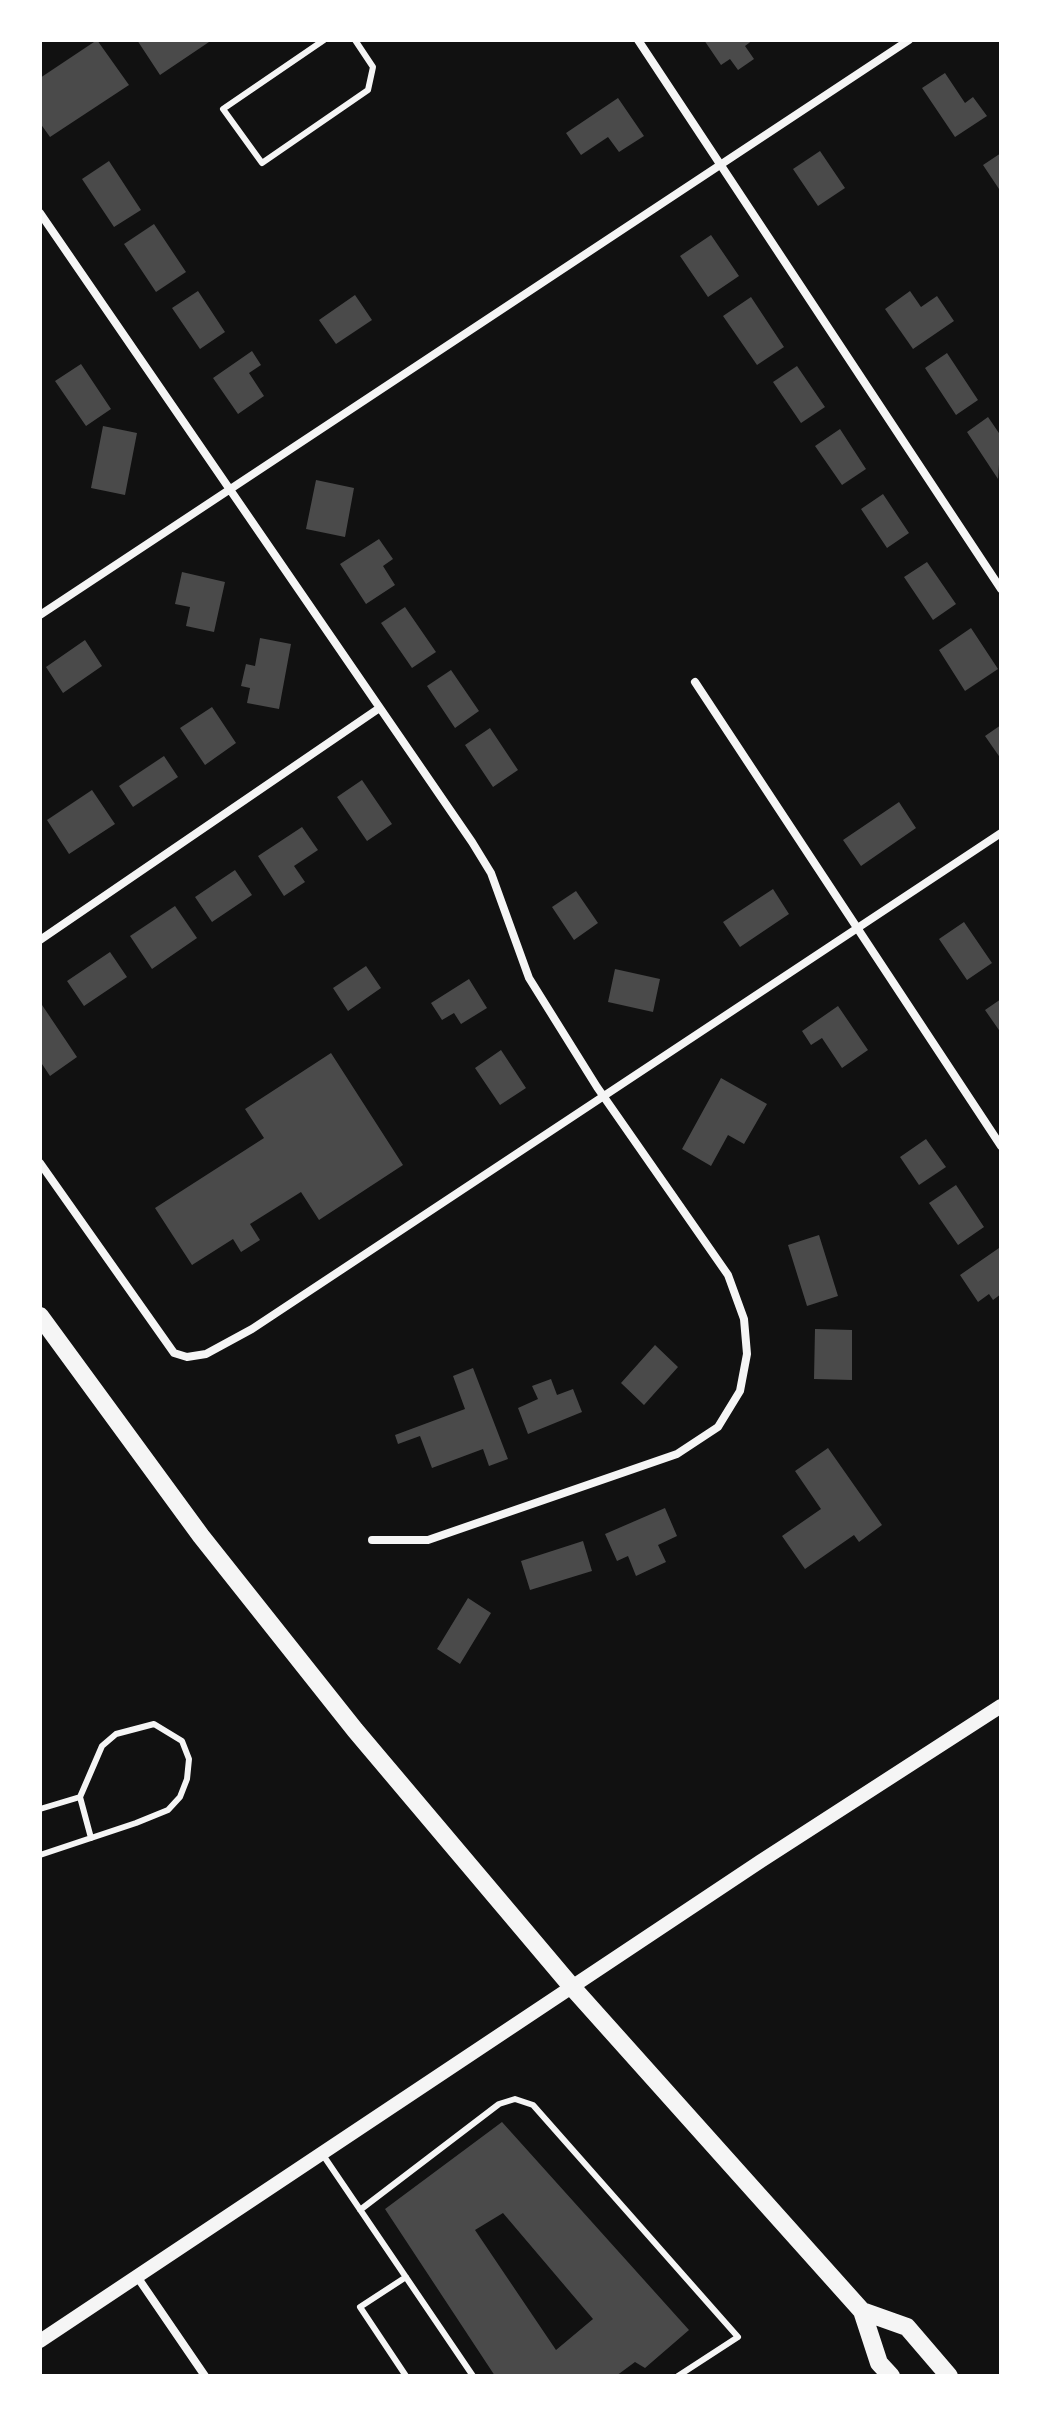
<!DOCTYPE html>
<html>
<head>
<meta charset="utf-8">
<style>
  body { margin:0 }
  #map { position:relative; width:1041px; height:2416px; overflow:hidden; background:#111; font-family:Arial,sans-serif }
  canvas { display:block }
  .frame { position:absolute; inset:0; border:42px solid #fff; pointer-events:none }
</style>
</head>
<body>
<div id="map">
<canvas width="1041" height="2416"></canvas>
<div class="frame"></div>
</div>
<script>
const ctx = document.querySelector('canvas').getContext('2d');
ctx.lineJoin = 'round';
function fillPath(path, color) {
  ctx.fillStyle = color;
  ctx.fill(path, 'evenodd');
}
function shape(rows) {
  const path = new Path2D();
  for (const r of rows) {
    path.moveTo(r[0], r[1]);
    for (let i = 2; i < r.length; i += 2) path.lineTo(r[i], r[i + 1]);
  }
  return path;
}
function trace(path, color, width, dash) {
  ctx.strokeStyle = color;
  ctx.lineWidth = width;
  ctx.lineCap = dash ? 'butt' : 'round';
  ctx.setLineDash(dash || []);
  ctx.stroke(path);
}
const building = shape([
  [97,40,129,85,50,137,40,123,40,78],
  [137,40,212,40,160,75],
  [704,40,753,40,745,46,754,59,738,70,730,59,721,65],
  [945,73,965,103,973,97,987,116,955,137,922,88],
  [618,98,644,136,619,152,608,137,581,155,566,133],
  [820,151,845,188,818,206,793,169],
  [1001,153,1001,192,983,165],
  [109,161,141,210,114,227,82,179],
  [154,224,186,272,156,292,124,244],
  [711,235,739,276,708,297,680,256],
  [198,291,225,332,200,349,172,308],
  [910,291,921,307,937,296,954,321,913,349,885,309],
  [355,295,372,320,336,344,319,320],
  [751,297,784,347,757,365,723,316],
  [252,351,261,365,249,373,264,396,238,414,213,378],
  [947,353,978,400,956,415,925,368],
  [81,364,111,409,86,426,55,381],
  [797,366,825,407,801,423,773,382],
  [988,417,1001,436,998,479,967,432],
  [103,426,137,433,125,495,91,488],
  [840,429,866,469,842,485,815,446],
  [316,480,354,488,345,537,306,529],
  [883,494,909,533,887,548,861,509],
  [379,539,393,559,383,566,395,585,366,604,340,564],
  [927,562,956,604,933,620,904,577],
  [182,572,225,582,214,632,186,626,190,607,175,604],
  [405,607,436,652,412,668,381,623],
  [971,628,998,669,965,691,939,650],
  [260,638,291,644,279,709,247,703,250,688,241,686,246,664,255,666],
  [85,640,102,666,63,693,46,667],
  [451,670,479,711,455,728,427,686],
  [212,707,236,743,205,765,180,728],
  [1001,725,1001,759,985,736],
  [490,728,518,770,493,787,465,745],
  [164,756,178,777,133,807,119,786],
  [362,780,392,824,367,841,337,797],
  [92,790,115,824,69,854,47,820],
  [899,802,916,828,861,866,843,840],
  [302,827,318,850,294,866,305,882,284,896,258,856],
  [235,870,252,895,212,922,195,897],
  [773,889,789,914,740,947,723,922],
  [576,891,598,923,574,940,552,907],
  [175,906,197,938,152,969,130,936],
  [964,922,992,963,967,980,939,939],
  [110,952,127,977,84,1006,67,981],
  [366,966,381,988,348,1011,333,988],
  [615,969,660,979,653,1012,608,1002],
  [469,979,487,1008,461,1024,454,1013,442,1020,431,1003],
  [1001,999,1001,1033,985,1010],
  [40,1002,77,1057,50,1076,40,1061],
  [838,1006,868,1050,842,1068,822,1038,811,1045,802,1031],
  [501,1050,526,1088,500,1105,475,1068],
  [331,1053,403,1165,319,1220,301,1192,250,1224,260,1240,241,1252,233,1239,192,1265,155,1208,264,1138,245,1109],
  [721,1078,767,1104,744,1144,728,1135,711,1166,682,1149],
  [926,1139,946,1167,919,1185,900,1157],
  [956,1185,984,1227,958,1245,929,1203],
  [819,1235,838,1296,807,1306,788,1245],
  [999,1248,1001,1294,993,1300,989,1294,978,1302,960,1275],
  [815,1329,852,1330,852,1380,814,1379],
  [655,1345,678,1367,644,1405,621,1383],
  [473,1368,508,1459,489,1466,483,1449,432,1468,420,1436,398,1444,395,1435,465,1409,453,1376],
  [551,1379,557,1395,573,1389,582,1412,528,1434,518,1408,538,1399,532,1386],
  [828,1448,882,1525,859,1542,854,1535,805,1569,782,1536,821,1509,795,1471],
  [665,1508,677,1536,658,1545,666,1562,636,1576,628,1556,617,1561,605,1534],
  [583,1541,592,1571,530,1590,521,1561],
  [468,1598,491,1613,460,1664,437,1649],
  [502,2122,689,2330,645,2368,635,2362,616,2376,495,2376,385,2209],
  [503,2213,593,2319,556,2350,475,2230]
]);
const service = shape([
  [324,40,223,109,262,163,368,90,373,67,355,40],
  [40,1809,80,1797],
  [40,1855,136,1823,168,1810,180,1797,187,1779,189,1759,182,1741,154,1724,116,1734,102,1746,80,1797,91,1838],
  [323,2155,473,2376],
  [360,2210,499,2104,515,2099,533,2105,738,2337,678,2376],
  [406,2277,360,2307,406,2376]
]);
const minor = shape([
  [638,40,1001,589],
  [40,213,472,842,491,873,529,978,597,1087,728,1275,744,1319,747,1354,740,1391,718,1427,677,1454,428,1540,372,1540],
  [40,615,909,40],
  [695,682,1001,1146],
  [40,940,378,709],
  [40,1163,174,1353,187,1357,206,1354,252,1329,1001,833],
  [138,2278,205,2376]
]);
const tertiary = shape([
  [40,2341,761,1861,1001,1706]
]);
const primary = shape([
  [40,1316,201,1536,355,1730,572,1987,862,2311,879,2363,891,2376],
  [862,2311,907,2327,949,2376]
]);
fillPath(building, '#4a4a4a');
trace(service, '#f5f5f5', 6);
trace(minor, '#f5f5f5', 8);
trace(tertiary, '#f5f5f5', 14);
trace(primary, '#f5f5f5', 18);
</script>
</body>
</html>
